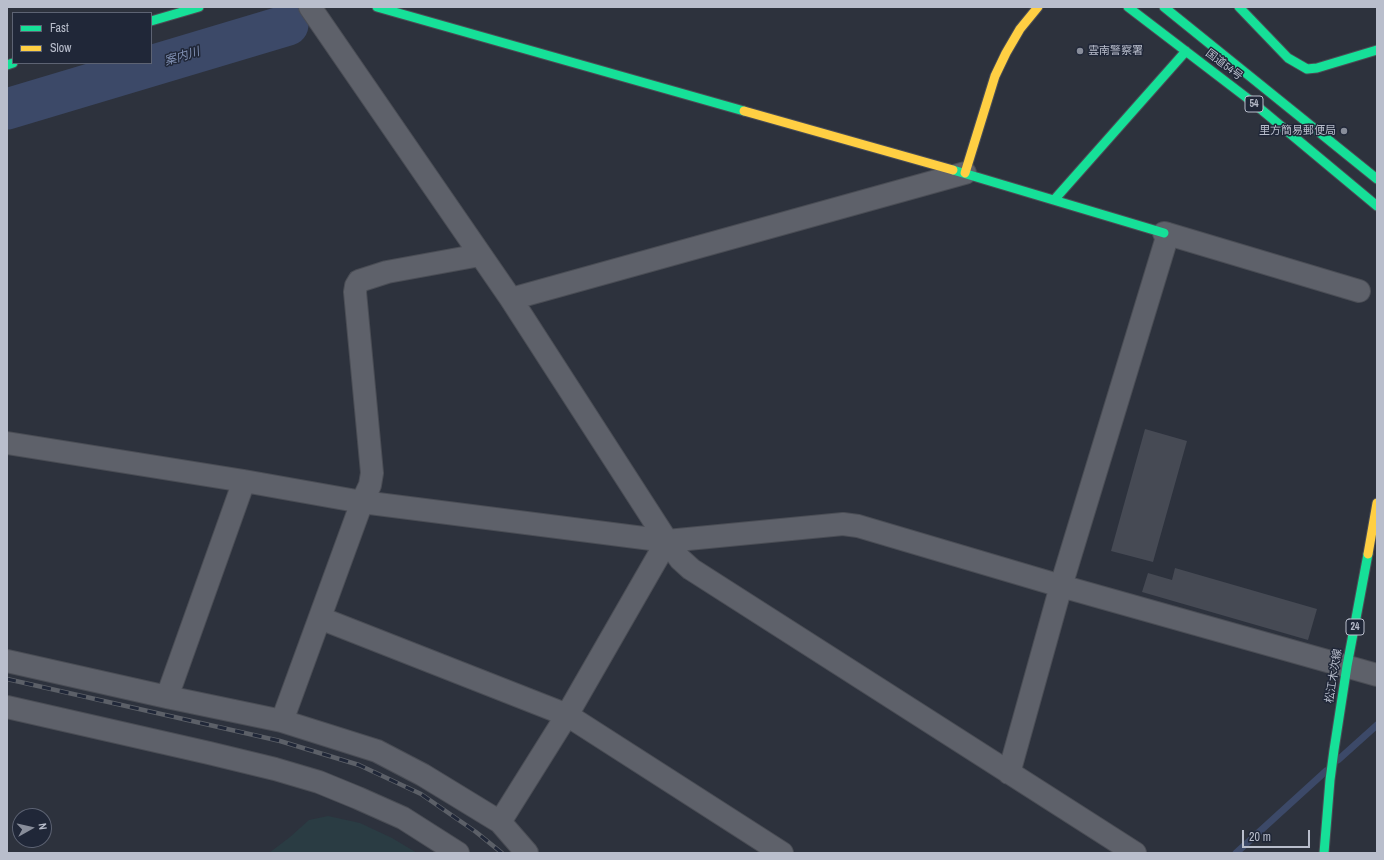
<!DOCTYPE html>
<html>
<head>
<meta charset="utf-8">
<style>
  body { margin:0 }
  #map { position:relative; width:1384px; height:860px; overflow:hidden; background:#2d323d; font-family:"Archivo Narrow",sans-serif }
  canvas { display:block }
  .frame { position:absolute; inset:0; border:8px solid #b9becc; pointer-events:none }
  .legend { position:absolute; left:12px; top:12px; width:140px; height:52px; box-sizing:border-box; background:#202738; border:1px solid #5d6373; margin:0; padding:5px 7px; list-style:none; font-size:12px; color:#b9becc }
  .legend li { display:flex; align-items:center; gap:8px; height:20px }
  .legend b { width:20px; border:1px solid #5d6373 }
  .north { position:absolute; left:12px; top:808px; width:40px; height:40px; box-sizing:border-box; background:#202738; border:1px solid #5d6373; border-radius:50%; rotate:82deg; font-size:11px; font-weight:700; line-height:16px; text-align:center; color:#b9becc }
  .north::after { content:''; display:block; margin:auto; width:14px; height:18px; background:#888d9a; clip-path:polygon(50% 0,100% 100%,50% 72%,0 100%) }
  .scale { position:absolute; left:1242px; top:830px; width:68px; height:18px; box-sizing:border-box; border:2px solid #b9becc; border-top:0; padding-left:5px; font-size:12px; line-height:14px; white-space:nowrap; color:#b9becc; -webkit-text-stroke:3px #202738; paint-order:stroke }
</style>
</head>
<body>
<div id="map">
<canvas width="1384" height="860"></canvas>
<div class="frame"></div>
<ul class="legend">
<li><b style="height:5px;background:#16e098"></b>Fast</li>
<li><b style="height:5px;background:#ffcf43"></b>Slow</li>
</ul>
<div class="north">N</div>
<div class="scale">20 m</div>
</div>
<script>
const ctx = document.querySelector('canvas').getContext('2d');
ctx.lineJoin = 'round';
function fillPath(path, color) {
  ctx.fillStyle = color;
  ctx.fill(path, 'evenodd');
}
function shape(rows) {
  const path = new Path2D();
  for (const r of rows) {
    path.moveTo(r[0], r[1]);
    for (let i = 2; i < r.length; i += 2) path.lineTo(r[i], r[i + 1]);
  }
  return path;
}
function trace(path, color, width, dash) {
  ctx.strokeStyle = color;
  ctx.lineWidth = width;
  ctx.lineCap = dash ? 'butt' : 'round';
  ctx.setLineDash(dash || []);
  ctx.stroke(path);
}
function drawText(font, color, halo, rows, align = 'center') {
  ctx.font = font + ' "Archivo Narrow","Noto Sans JP",sans-serif';
  ctx.lineWidth = 3;
  ctx.setLineDash([]);
  ctx.textBaseline = 'middle';
  ctx.strokeStyle = halo;
  ctx.fillStyle = color;
  for (const [text, x, y, turn = 0] of rows) {
    ctx.save();
    ctx.translate(x, y);
    ctx.rotate((+turn || 0) * Math.PI / 180);
    ctx.textAlign = isNaN(turn) ? turn : align;
    if (halo) ctx.strokeText(text, 0, 0);
    ctx.fillText(text, 0, 0);
    ctx.restore();
  }
}
const green = shape([
  [328,816,360,823,392,838,417,853,269,853,290,837,309,820]
]);
const stream = shape([
  [1338,760,1377,725],
  [1236,853,1326,771]
]);
const river = shape([
  [7,109,288,25]
]);
const building = shape([
  [1145,429,1187,441,1153,562,1111,551],
  [1175,568,1317,609,1308,640,1142,592,1148,573,1172,580]
]);
const street = shape([
  [310,7,511,299,667,541,680,559,691,569,1135,853],
  [1168,234,1359,291],
  [511,299,965,173],
  [7,443,244,481,362,502,667,541,843,524,858,526,1061,586,1377,675],
  [320,618,567,715,782,853],
  [7,661,167,697,282,721,377,751,423,775,500,822,527,853],
  [167,697,244,481],
  [7,707,209,753,275,769,319,782,358,798,403,818,458,853],
  [282,721,362,502,370,485,372,473,355,292,356,286,359,281,387,272,480,255],
  [1009,773,1061,586,1168,234,1164,233],
  [500,822,567,715,667,541]
]);
const fast = shape([
  [377,7,744,111],
  [1128,7,1251,101,1377,206],
  [1164,7,1377,179],
  [1239,7,1288,58,1307,69,1317,68,1377,50],
  [151,21,199,7],
  [7,65,13,63],
  [953,170,1164,233],
  [1054,200,1186,51],
  [1324,853,1330,780,1334,750,1347,666,1368,554]
]);
const slow = shape([
  [744,111,953,170],
  [965,173,995,76,1006,53,1020,29,1038,7],
  [1368,554,1377,503]
]);
const rail = shape([
  [7,679,280,741,359,765,421,794,476,832,502,853]
]);
const markers = [
  [1080,51,4,"#888d9a"],
  [1344,131,4,"#888d9a"]
];
const shields = [
  [1254,104,18],
  [1355,627,18]
];
const shieldNames = [
  ["54",1254,104],
  ["24",1355,627]
];
const poiNames = [
  ["雲南警察署",1088,51],
  ["里方簡易郵便局",1336,131,"right"]
];
const streetNames = [
  ["国道54号",1224,65,37],
  ["松江木次線",1334,676,-81]
];
const waterNames = [
  ["案内川",182,57,-17]
];
fillPath(green, '#2a3c43');
trace(stream, '#3c4968', 7);
trace(river, '#3c4968', 41);
fillPath(building, '#464a54');
trace(street, '#4a4d55', 24);
trace(fast, '#4a4d55', 11);
trace(slow, '#4a4d55', 11);
trace(street, '#5e616a', 22);
trace(fast, '#16e098', 9);
trace(slow, '#ffcf43', 9);
trace(rail, '#5c6068', 4.5);
trace(rail, '#202738', 3, [9]);
for (const [x, y, r, color] of markers) {
  const dot = new Path2D();
  dot.arc(x, y, r, 0, 2 * Math.PI);
  ctx.fillStyle = color;
  ctx.fill(dot);
  trace(dot, '#202738', 1.5);
}
for (const [x, y, w] of shields) {
  const box = new Path2D();
  box.roundRect(x - w / 2, y - 8, w, 16, 3);
  ctx.fillStyle = '#202738';
  ctx.fill(box);
  trace(box, '#b9becc', 1);
}
drawText('bold 10px', '#b9becc', null, shieldNames);
drawText('11px', '#b9becc', '#202738', poiNames, 'left');
drawText('11px', '#b9becc', '#202738', streetNames);
drawText('italic 12px', '#8090b3', '#202738', waterNames);
</script>
</body>
</html>
